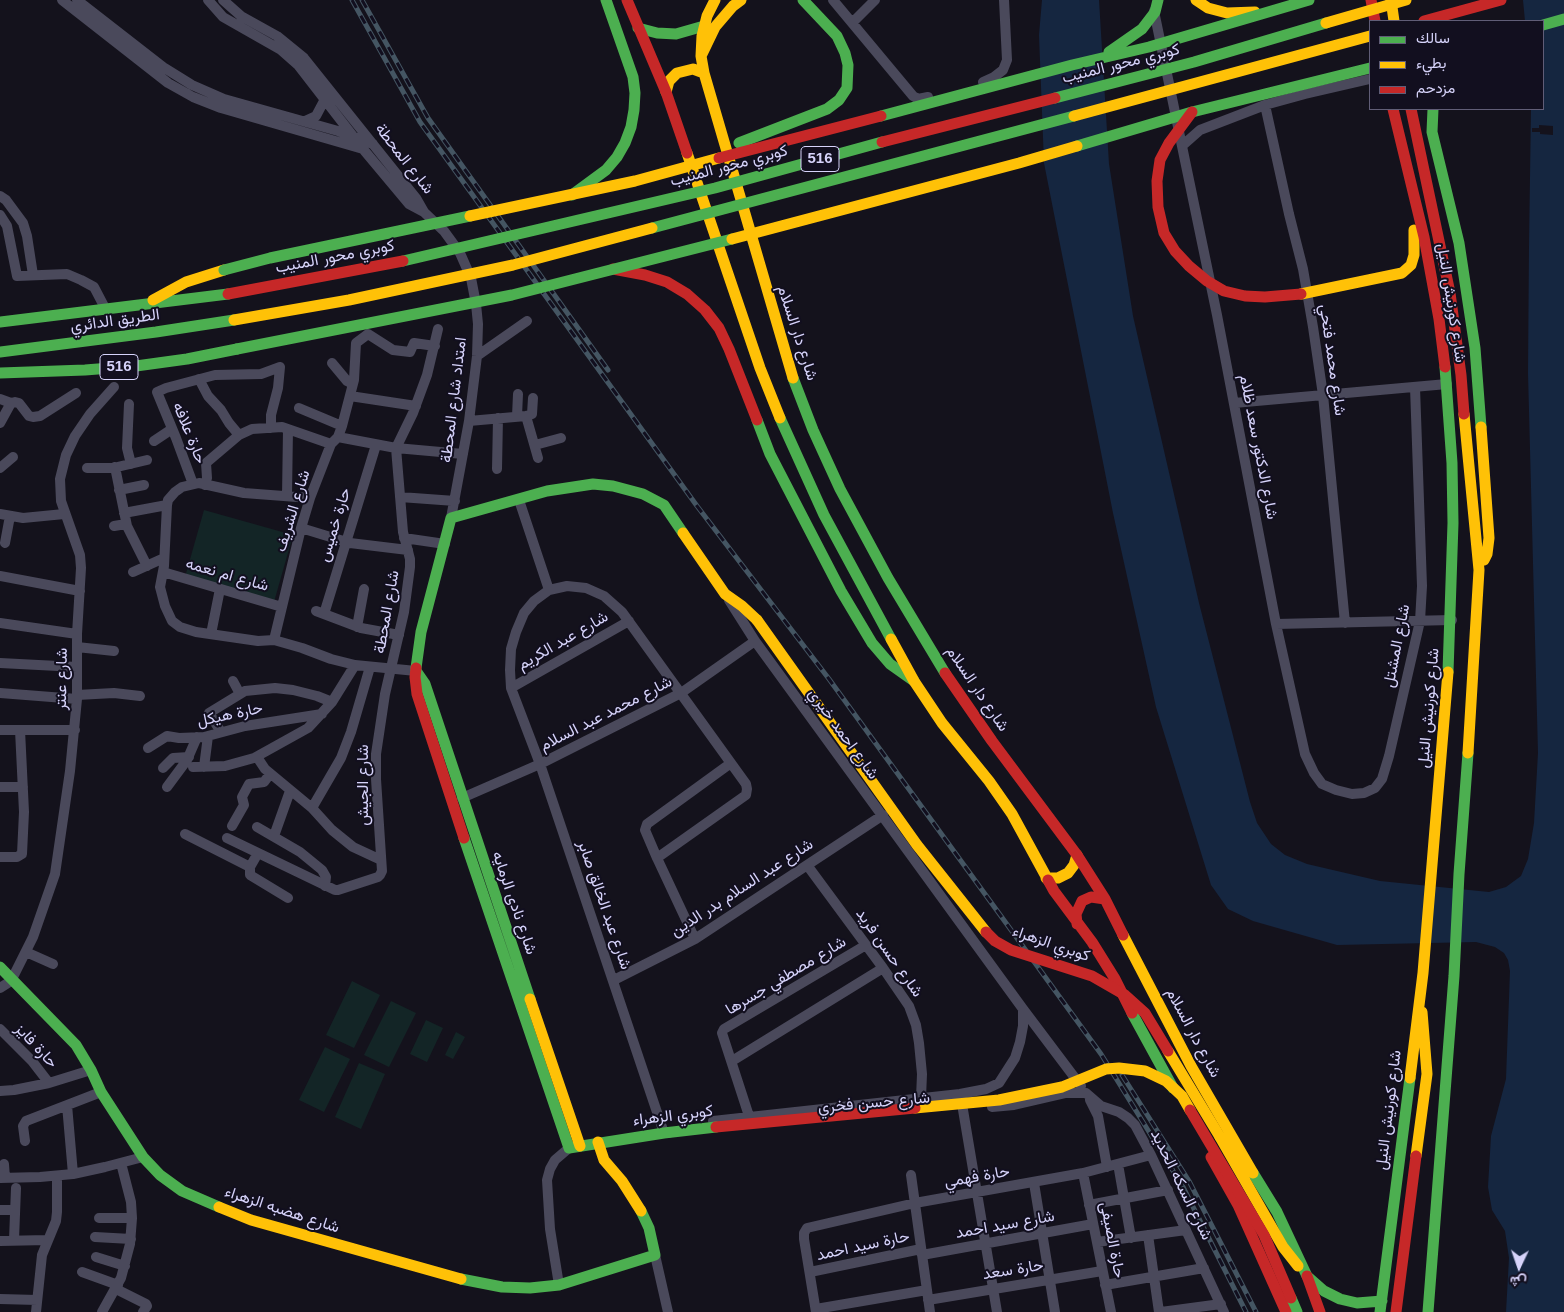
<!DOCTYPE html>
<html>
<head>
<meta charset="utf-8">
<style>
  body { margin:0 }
  #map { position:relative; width:1564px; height:1312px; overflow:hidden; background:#14121c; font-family:Arial,Vazirmatn,sans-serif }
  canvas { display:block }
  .legend { position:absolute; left:1369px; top:20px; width:175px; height:90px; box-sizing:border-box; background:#120f1f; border:1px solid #605d77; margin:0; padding:6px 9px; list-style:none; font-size:15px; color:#d6d3fa }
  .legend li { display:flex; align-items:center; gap:10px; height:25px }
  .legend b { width:25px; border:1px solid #605d77 }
  .north { position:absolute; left:1494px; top:1242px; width:50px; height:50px; -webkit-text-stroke:4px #120f1f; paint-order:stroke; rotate:183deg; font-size:14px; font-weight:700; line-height:20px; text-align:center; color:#d6d3fa }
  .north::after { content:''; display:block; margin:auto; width:18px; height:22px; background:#d6d3fa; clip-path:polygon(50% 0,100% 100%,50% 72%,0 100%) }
</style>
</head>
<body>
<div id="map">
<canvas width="1564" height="1312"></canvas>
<ul class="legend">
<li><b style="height:6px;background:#4caf50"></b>سالك</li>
<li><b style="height:6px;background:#ffc107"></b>بطيء</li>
<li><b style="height:6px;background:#c62828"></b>مزدحم</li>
</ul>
<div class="north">ش</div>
</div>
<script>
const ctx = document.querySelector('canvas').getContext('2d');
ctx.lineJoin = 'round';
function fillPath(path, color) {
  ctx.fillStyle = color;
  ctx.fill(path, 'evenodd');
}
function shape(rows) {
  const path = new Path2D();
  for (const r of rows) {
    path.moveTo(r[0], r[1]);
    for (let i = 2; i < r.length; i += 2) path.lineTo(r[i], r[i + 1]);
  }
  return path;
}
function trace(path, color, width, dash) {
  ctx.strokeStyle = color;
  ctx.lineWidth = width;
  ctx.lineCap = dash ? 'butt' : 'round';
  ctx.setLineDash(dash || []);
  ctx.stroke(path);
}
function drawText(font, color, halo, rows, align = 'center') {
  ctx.font = font + ' Arial,Vazirmatn,sans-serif';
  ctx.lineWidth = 4;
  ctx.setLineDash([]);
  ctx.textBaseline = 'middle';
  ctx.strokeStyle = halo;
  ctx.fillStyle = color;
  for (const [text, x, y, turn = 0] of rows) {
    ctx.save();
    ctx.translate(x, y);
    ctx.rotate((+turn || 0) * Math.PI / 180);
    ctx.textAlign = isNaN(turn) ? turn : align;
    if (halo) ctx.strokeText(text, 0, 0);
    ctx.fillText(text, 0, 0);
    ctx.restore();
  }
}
const green = shape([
  [204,510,293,535,274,602,185,577],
  [352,981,380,995,354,1048,326,1035],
  [391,1001,416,1013,389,1067,364,1055],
  [426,1020,443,1028,427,1062,410,1054],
  [456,1032,465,1037,453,1059,445,1055],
  [325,1047,350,1059,324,1112,299,1100],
  [359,1063,385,1074,361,1129,335,1117]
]);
const water = shape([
  [1042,0,1099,0,1109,164,1133,316,1199,603,1250,802,1257,823,1271,844,1285,855,1307,864,1380,881,1489,892,1506,887,1521,876,1528,859,1534,823,1538,753,1528,373,1529,246,1531,109,1543,109,1543,21,1525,21,1523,0,1564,0,1564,1312,1506,1312,1509,1258,1505,1231,1492,1210,1488,1187,1491,1136,1506,1079,1510,971,1508,960,1504,953,1495,947,1476,942,1337,945,1253,921,1228,909,1211,885,1156,707,1113,513,1044,163,1039,35]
]);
const pier = shape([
  [1539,125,1553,126,1553,135,1540,134,1540,132,1532,132,1532,128,1539,128]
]);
const street = shape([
  [62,0,168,83,193,97,221,108,363,149],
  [77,0,163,67,192,85,224,99,338,131,373,144],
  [208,0,223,17,281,50,298,65,363,149,409,204,424,212,444,231,460,253,471,278,476,304,478,324,477,356,469,421,451,518],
  [223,0,241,16,277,36,304,58,416,198,424,212],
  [833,0,913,96,918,99,928,97],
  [1154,11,1217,315,1276,624,1305,754,1314,773,1322,784,1336,790,1352,794,1364,793,1375,788,1382,779,1389,756,1420,621,1422,586,1415,387],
  [852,23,875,0],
  [983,82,994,77,1003,70,1007,60,1004,0],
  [1265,105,1289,214,1303,269,1313,327,1323,395,1345,623],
  [305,121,316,116,325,99],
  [1183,145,1200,130,1265,105,1305,94,1370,79],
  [0,196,6,200,23,223,27,236,33,275],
  [0,215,7,226,17,276,67,274,81,280,94,287,105,308],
  [477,356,527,321],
  [332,363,347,381,353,384],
  [199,379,208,396,221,410,229,423,239,435],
  [350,396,416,406],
  [0,399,11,403],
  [1234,403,1447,384],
  [129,404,127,448,131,464],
  [299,408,342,426],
  [517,416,518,394],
  [526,416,532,414,533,398],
  [469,421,526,416,538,458],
  [0,423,11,403,15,402,19,403,29,416,33,417,40,416,76,393],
  [271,428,271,415,278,388,280,367],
  [338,437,396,448,463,454],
  [154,441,172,429],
  [535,445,561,438],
  [115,467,127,526,147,566],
  [0,468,13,457],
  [87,468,113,468,147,460],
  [497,469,498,418],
  [193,484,176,438,157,392,166,388,215,375,261,374,280,367],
  [205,485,207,478,206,463,239,435,252,429,282,427,331,444],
  [119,490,144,485],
  [287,496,288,429],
  [400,497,455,501],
  [310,498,244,493,199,483,182,487,175,492,168,500,167,505,164,566,160,587,165,606,172,621,180,627,196,632,258,641,274,640,302,648,331,659,355,665,416,671],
  [519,500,549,590],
  [124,513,167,505],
  [0,514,23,518,64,514],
  [114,526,126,524],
  [301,528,350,543,408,550],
  [404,538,445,544],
  [5,543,10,516],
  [133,572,164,558],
  [163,572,282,607],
  [0,576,80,591],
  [729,600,755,641,1023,1009,1081,1086],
  [316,611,361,628,399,635],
  [324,614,376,445],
  [0,623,77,634],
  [1276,624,1452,620],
  [357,627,364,589],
  [211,634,220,589],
  [274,640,301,528,310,498,331,444,338,437,342,426,354,380,356,343,368,334,393,350,410,352,414,343,435,346],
  [77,647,114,651],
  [0,663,77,667],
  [233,681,240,694],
  [511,688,629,621],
  [0,693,77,699],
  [77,695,114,693,140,696],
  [0,730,75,730],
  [221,732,209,713,245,691,275,688,293,690,317,696,332,702],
  [148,748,167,736,179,738,204,737,245,726,322,714],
  [257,757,265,769,312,808,332,830,353,847,381,860],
  [193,767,225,766,254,758,308,728,332,702,355,665],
  [204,767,208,736],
  [163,768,173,758,189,757],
  [0,787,23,787],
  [167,787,187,760,197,737],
  [462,798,540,764,681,693,755,641],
  [312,808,341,758,351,732,370,667],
  [232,826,244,805,242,797,249,784,264,782,270,774],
  [257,827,300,852,322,870,326,877,325,886],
  [185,834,250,867],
  [274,836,290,791],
  [227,838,335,890,338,890,378,877,380,875,382,871,376,779,376,754,385,694,404,612,410,567,410,559,403,532,396,448,413,413,427,375,438,329],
  [258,853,250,867,250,875,288,898],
  [0,857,17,857,22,854,24,812,20,730],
  [657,858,746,795,747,789,746,784,622,612,604,596,586,588,567,586,549,590,534,601,524,613,516,632,511,649,510,670,511,688,540,764,664,1133,669,1133],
  [807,865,883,968,909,1006,916,1025,919,1043,922,1074,921,1098],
  [695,939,657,858,645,830,647,824,731,763],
  [26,952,53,964],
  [614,980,695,939,883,815],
  [0,988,11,981,33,937,55,874,70,771,77,699,77,634,81,568,80,555,61,501,60,479,66,455,75,436,90,414,114,387],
  [0,1029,32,1061,49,1083],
  [732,1061,883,968],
  [0,1091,14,1090,49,1083,91,1070],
  [961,1098,997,1312],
  [1090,1100,1098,1116,1107,1167],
  [67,1105,73,1174],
  [992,1107,1014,1105,1066,1093,1086,1093,1101,1106,1119,1112,1128,1118,1135,1125,1151,1155,1224,1312],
  [749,1116,722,1033,724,1029,866,945],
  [713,1121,960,1094,986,1089,999,1083,1015,1058,1020,1042,1023,1026,1023,1009],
  [25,1141,23,1126,26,1121,101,1092],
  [4,1164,5,1178],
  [1118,1164,1131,1238],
  [1083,1173,1111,1312],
  [911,1175,930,1312],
  [0,1178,40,1177,73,1174,105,1167,143,1157],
  [1034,1183,1055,1312],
  [1089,1205,1168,1190],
  [0,1210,15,1210],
  [99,1218,132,1218],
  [1148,1235,1159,1312],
  [95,1237,131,1239],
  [14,1240,16,1188],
  [0,1241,47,1240],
  [1097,1242,1186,1230],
  [655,1255,668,1312],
  [922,1255,1093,1224],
  [96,1257,125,1266],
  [82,1272,118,1285],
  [810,1272,921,1249],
  [559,1285,550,1229,547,1180,550,1169,555,1160,569,1148],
  [1105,1285,1204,1268],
  [116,1289,146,1304,147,1306,143,1312],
  [0,1299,37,1300],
  [928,1300,1102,1271],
  [816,1309,927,1290],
  [36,1312,42,1255,56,1221,57,1212,57,1176],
  [102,1312,121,1278,130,1244,132,1218,131,1202,121,1163],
  [816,1312,804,1239,804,1233,807,1228,915,1203,1083,1173,1151,1155],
  [1161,1312,1221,1304]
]);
const fast = shape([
  [1543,25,1564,19],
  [638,28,657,33,676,34,704,26],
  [1433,109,1432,132,1459,243,1475,348,1481,427],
  [572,195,606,170,617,157,625,143,631,127,634,110,635,93,633,77,606,0],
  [0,322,228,294],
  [0,352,156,332,234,320],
  [1445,367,1452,463,1453,523,1448,672],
  [0,373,85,370,136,366,187,359,237,349],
  [793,378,813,430,840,489,888,578,945,673],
  [780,418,824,515,891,639],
  [757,420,770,454,841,591,872,643,890,664,914,681],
  [416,668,421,632,451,518,547,491,593,484,613,486,643,494,664,505,683,533],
  [416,671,425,684,530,999],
  [464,838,569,1148,664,1133,716,1127],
  [0,967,76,1045,91,1070,101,1092,143,1157,160,1175,182,1191,219,1207],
  [1132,1013,1173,1088],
  [1253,1173,1277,1212,1307,1276,1324,1291,1340,1299,1357,1303,1382,1301],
  [461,1279,502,1287,530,1288,559,1285,655,1255,649,1228,641,1211],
  [1291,1298,1297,1312],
  [1380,1312,1410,1078],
  [1428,1312,1454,976,1459,874,1468,753]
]);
const slow = shape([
  [715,0,707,16,702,36,701,56,704,73,793,378],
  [1196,0,1208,8,1227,13,1255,12],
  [1391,0,1394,21],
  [701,56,715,27,733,6,741,0],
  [666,92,669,81,677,73,693,69,704,73],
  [687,153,760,368,780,418],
  [1301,294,1402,273,1411,265,1414,255,1414,230],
  [153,300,186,282,224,270],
  [1464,414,1479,570,1468,753],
  [1481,427,1489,538,1487,554,1484,560],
  [683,533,725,594,742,606,757,620],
  [891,639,914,681,942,723,989,781,1012,814,1048,880],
  [1046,878,1058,878,1068,873,1074,865,1077,855],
  [1123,935,1191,1066,1253,1173],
  [530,999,580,1146],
  [1410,1078,1423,973,1448,672],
  [1220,1137,1283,1247,1298,1266],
  [598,1142,604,1160,622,1181,641,1211],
  [1416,1156,1427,1074,1422,1012],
  [219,1207,251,1220,461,1279]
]);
const jam = shape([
  [627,0,666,92,687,153],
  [1371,0,1375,21],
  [1424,21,1501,0],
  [1393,109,1424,237,1439,319,1445,367],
  [1411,109,1450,293,1461,375,1464,414],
  [613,269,645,275,667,282,687,294,705,310,719,328,729,349,757,420],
  [416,668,415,677,417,694,464,838],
  [945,673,992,741,1077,855,1105,899,1123,935],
  [1048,880,1054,891,1092,942,1115,979,1132,1013],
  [1077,924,1076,914,1082,901,1091,897,1105,899],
  [1211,1157,1238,1205,1286,1312],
  [1307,1276,1320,1312],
  [1396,1312,1416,1156]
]);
const rail = shape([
  [352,0,420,122,697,506,829,679,1101,1054,1183,1187,1246,1312],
  [362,0,428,118,608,370],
  [1122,1075,1189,1181,1256,1312]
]);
const fastBridge = shape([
  [1109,52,1142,29,1155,12,1158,0],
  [1055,98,1194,62,1326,23],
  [881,116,1072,65,1149,47,1309,0],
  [739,143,827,109,839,100,847,88,848,65,845,53,837,36,803,0],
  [1077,146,1192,112,1370,68],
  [652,228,1074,116],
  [403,261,715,188,882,142],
  [224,270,270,258,470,216],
  [237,349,512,295,732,239]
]);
const slowBridge = shape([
  [1326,23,1406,0],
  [1074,116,1370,36],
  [470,216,635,181,719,158],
  [732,239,1019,163,1077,146],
  [234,320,349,300,513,265,652,228],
  [757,620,917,845,986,932],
  [1168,1051,1220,1137],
  [915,1108,999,1100,1062,1087,1106,1069,1119,1068,1145,1071,1166,1081,1182,1096,1190,1110]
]);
const jamBridge = shape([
  [1192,112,1169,143,1160,160,1157,181,1158,207,1164,233,1175,251,1189,266,1207,281,1224,291,1245,296,1265,297,1301,294],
  [882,142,1055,98],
  [719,158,881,116],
  [228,294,403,261],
  [986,932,995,941,1011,950,1092,976,1125,995,1145,1013,1168,1051],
  [1190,1110,1264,1235,1291,1298],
  [716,1127,915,1108]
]);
const shields = [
  [820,159,38],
  [119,367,38]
];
const shieldNames = [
  ["516",820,159],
  ["516",119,367]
];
const streetNames = [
  ["كوبري محور المنيب",1121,64,-14],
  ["شارع المحطة",404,159,52],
  ["كوبري محور المنيب",729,166,-15],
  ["كوبري محور المنيب",335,257,-11],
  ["شارع كورنيش النيل",1451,303,81],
  ["الطريق الدائري",115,321,-8],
  ["شارع دار السلام",797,333,72],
  ["شارع محمد فتحي",1332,360,82],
  ["امتداد شارع المحطة",454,400,-83],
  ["حارة علافه",189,433,68],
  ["شارع الدكتور سعد ظلام",1258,447,79],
  ["شارع الشريف",293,511,-73],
  ["حارة خميس",335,525,-73],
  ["شارع ام نعمه",227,575,16],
  ["شارع المحطة",387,612,-80],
  ["شارع عبد الكريم",563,641,-30],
  ["شارع المشتل",1397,646,-79],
  ["شارع عنتر",62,679,-89],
  ["شارع دار السلام",977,689,56],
  ["شارع كورنيش النيل",1429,708,-85],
  ["شارع محمد عبد السلام",606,714,-27],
  ["حارة هيكل",230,715,-12],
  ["شارع احمد خيري",843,734,54],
  ["شارع الجيش",364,785,-90],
  ["شارع عبد السلام بدر الدين",742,888,-33],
  ["شارع نادى الرمايه",514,903,71],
  ["شارع عبد الخالق صابر",604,905,71],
  ["كوبري الزهراء",1051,944,19],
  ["شارع حسن فريد",889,953,55],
  ["شارع مصطفي جسرها",786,976,-31],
  ["شارع دار السلام",1193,1033,62],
  ["حارة فايز",36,1046,47],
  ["شارع حسن فخري",874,1103,-5],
  ["شارع كورنيش النيل",1389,1110,-83],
  ["كوبري الزهراء",673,1116,-7],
  ["حارة فهمي",977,1177,-10],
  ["شارع السكه الحديد",1181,1185,64],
  ["شارع هضبه الزهراء",282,1210,18],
  ["شارع سيد احمد",1005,1225,-10],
  ["حارة الصيفى",1112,1240,79],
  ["حارة سيد احمد",863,1246,-12],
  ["حارة سعد",1013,1270,-9]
];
fillPath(green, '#132526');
fillPath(water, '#152640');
fillPath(pier, '#14121c');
trace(street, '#4a495b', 10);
trace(fast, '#4caf50', 11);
trace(slow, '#ffc107', 11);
trace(jam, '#c62828', 11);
trace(rail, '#445562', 5);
trace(rail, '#120f1f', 3, [9]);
trace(fastBridge, '#4caf50', 11);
trace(slowBridge, '#ffc107', 11);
trace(jamBridge, '#c62828', 11);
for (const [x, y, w] of shields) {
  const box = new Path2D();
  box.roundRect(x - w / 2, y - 12.5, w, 25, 4);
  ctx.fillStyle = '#120f1f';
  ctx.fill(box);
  trace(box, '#d6d3fa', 1);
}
drawText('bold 15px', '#d6d3fa', null, shieldNames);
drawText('16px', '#d6d3fa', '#120f1f', streetNames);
</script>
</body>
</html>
